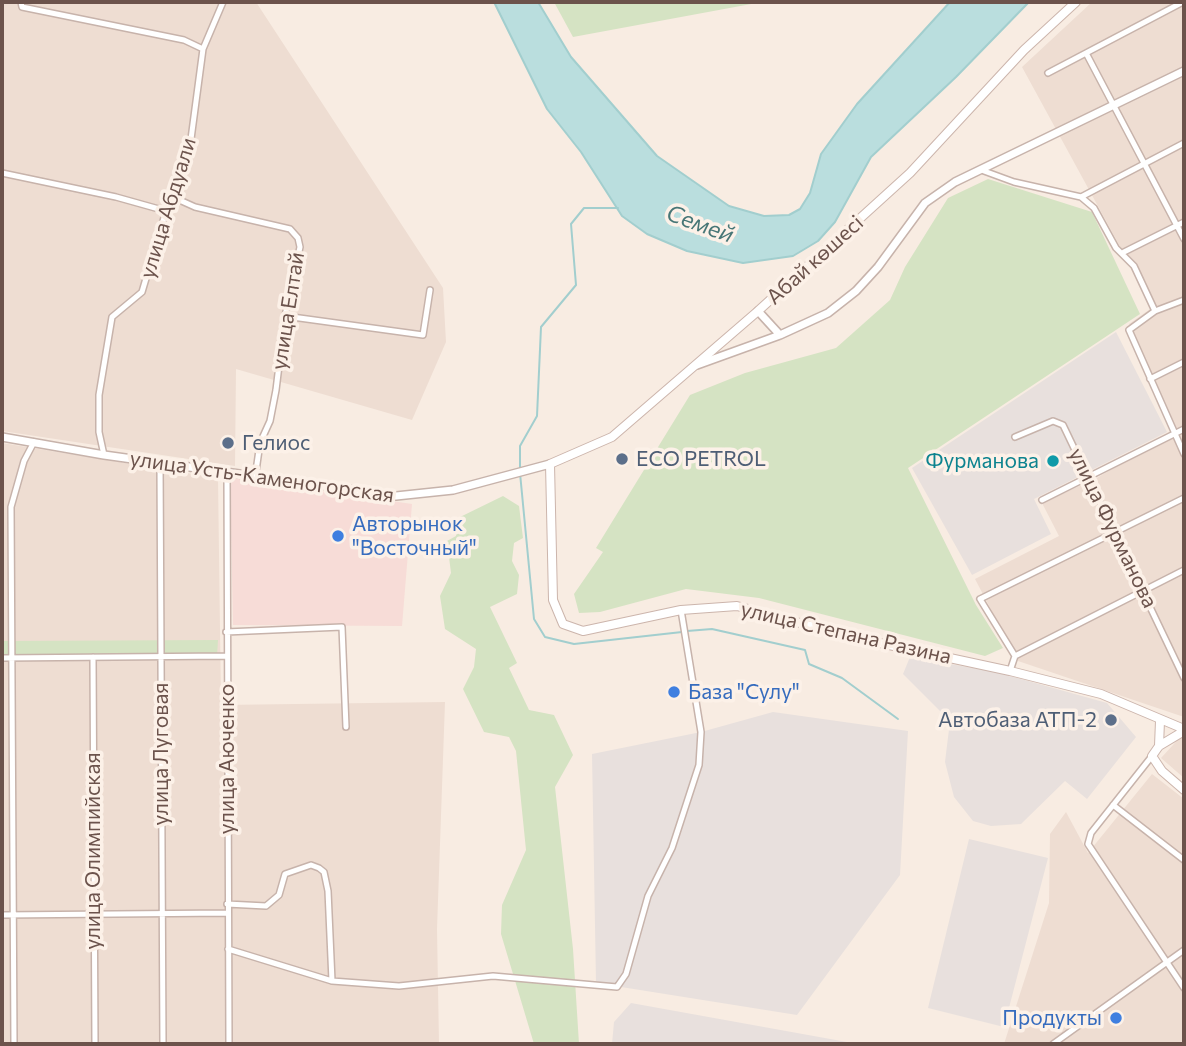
<!DOCTYPE html>
<html>
<head>
<meta charset="utf-8">
<style>
  body { margin:0 }
  #map { position:relative; width:1186px; height:1046px; overflow:hidden; background:#f8ece2; font-family:Commissioner,sans-serif }
  canvas { display:block }
  .frame { position:absolute; inset:0; border:4px solid #6c534c; pointer-events:none }
</style>
</head>
<body>
<div id="map">
<canvas width="1186" height="1046"></canvas>
<div class="frame"></div>
</div>
<script>
const ctx = document.querySelector('canvas').getContext('2d');
ctx.lineJoin = 'round';
function fillPath(path, color) {
  ctx.fillStyle = color;
  ctx.fill(path, 'evenodd');
}
function shape(rows) {
  const path = new Path2D();
  for (const r of rows) {
    path.moveTo(r[0], r[1]);
    for (let i = 2; i < r.length; i += 2) path.lineTo(r[i], r[i + 1]);
  }
  return path;
}
function trace(path, color, width, dash) {
  ctx.strokeStyle = color;
  ctx.lineWidth = width;
  ctx.lineCap = dash ? 'butt' : 'round';
  ctx.setLineDash(dash || []);
  ctx.stroke(path);
}
function drawText(font, color, halo, rows, align = 'center') {
  ctx.font = font + ' Commissioner,sans-serif';
  ctx.lineWidth = 7;
  ctx.setLineDash([]);
  ctx.textBaseline = 'middle';
  ctx.strokeStyle = halo;
  ctx.fillStyle = color;
  for (const [text, x, y, turn = 0] of rows) {
    ctx.save();
    ctx.translate(x, y);
    ctx.rotate((+turn || 0) * Math.PI / 180);
    ctx.textAlign = isNaN(turn) ? turn : align;
    if (halo) ctx.strokeText(text, 0, 0);
    ctx.fillText(text, 0, 0);
    ctx.restore();
  }
}
const residential = shape([
  [2,2,256,2,443,288,446,342,412,420,236,369,235,466,2,431],
  [1092,2,1184,2,1184,717,1018,661,975,579,1059,536,1042,503,1095,479,1176,432,1129,324,1153,307,1022,67],
  [2,443,218,478,221,705,445,702,437,929,439,1044,2,1044],
  [1184,733,1184,778,1161,758],
  [1152,774,1184,799,1184,1044,1004,1044,1049,903,1050,834,1066,812,1088,853]
]);
const commercial = shape([
  [230,477,412,504,402,626,233,625]
]);
const industrial = shape([
  [1116,332,1167,432,1034,499,1051,534,972,575,912,468],
  [910,657,996,672,1107,703,1136,737,1087,799,1065,781,1021,824,991,826,973,821,954,797,945,762,950,721,903,674],
  [773,712,908,731,900,875,797,1015,596,983,592,754,701,732],
  [969,839,1048,858,1004,1027,928,1008],
  [631,1003,858,1044,612,1044,614,1022]
]);
const green = shape([
  [554,2,762,2,573,37],
  [988,179,1092,212,1140,314,908,468,976,605,1003,648,985,656,759,598,686,589,600,612,579,613,574,594,603,552,596,548,690,395,745,373,836,348,890,300,905,267,948,198],
  [503,496,519,506,523,538,514,543,512,561,519,575,517,594,490,607,517,663,509,668,529,710,554,715,573,755,555,787,573,949,579,1044,534,1044,501,934,502,905,526,850,516,751,509,737,484,732,463,689,474,667,476,649,445,629,440,596,451,573,447,541,456,536,458,518],
  [218,640,217,656,2,657,2,641]
]);
const water = shape([
  [494,2,538,2,571,57,657,156,729,206,764,216,789,215,800,209,810,193,821,154,857,104,950,2,1029,2,956,77,871,157,835,222,818,241,793,256,743,263,687,251,647,234,622,216,581,152,547,109,494,2]
]);
const stream = shape([
  [520,468,520,446,537,416,541,327,576,285,571,224,584,208,618,208],
  [520,473,534,619,545,637,574,644,682,632],
  [687,631,712,629,805,650,809,664,842,678,898,719]
]);
const minor = shape([
  [21,2,22,7,184,40,203,49,191,139,177,178,175,198,166,211,142,292,112,317,99,395,99,432,104,455],
  [203,49,223,2],
  [1086,53,1184,239],
  [1048,73,1183,2],
  [984,171,1014,182,1081,197,1094,208,1116,248,1134,266,1155,311],
  [2,173,116,197,166,211],
  [1081,197,1184,143],
  [175,198,195,207,290,229,298,238,300,247,285,316,276,390,270,421,260,443,255,478],
  [1124,252,1184,222],
  [1184,300,1155,311,1129,330,1184,454],
  [285,316,423,335,430,290],
  [1150,379,1184,362],
  [1015,437,1053,421,1063,425,1184,678],
  [160,463,163,1044],
  [227,473,229,1044],
  [1042,500,1184,429],
  [226,632,342,627,346,727],
  [1015,656,980,599,1184,498],
  [93,657,95,1044],
  [2,658,227,656],
  [1010,671,1015,656,1184,570],
  [1152,756,1091,833,1088,844,1184,988],
  [1113,805,1184,860],
  [227,904,266,906,279,895,285,874,311,865,319,868,324,872,328,891,332,981],
  [2,915,228,913],
  [228,949,332,981,399,986,493,976,617,987,626,974,648,896,672,848,699,765,701,732,681,610],
  [14,1044,11,507,24,461,34,442],
  [1053,1044,1184,950]
]);
const tertiary = shape([
  [758,311,780,335],
  [697,365,780,335,828,313,856,291,878,267,925,203,955,182,1184,71],
  [2,437,104,455,396,496,453,490,550,464]
]);
const secondary = shape([
  [1076,2,1024,50,910,173,758,311,612,437,550,464,553,600,563,624,583,631,681,610,737,606,852,637,1010,671,1101,694,1184,729],
  [1184,731,1159,746,1152,756,1162,771,1184,790],
  [1159,746,1160,721]
]);
const rail = shape([
  [772,1044,772,1042]
]);
const markers = [
  [228,443,7,"#5c6f8a"],
  [622,459,7,"#5c6f8a"],
  [1053,461,7,"#0f9aa8"],
  [338,536,7,"#3f7fe0"],
  [674,692,7,"#3f7fe0"],
  [1111,720,7,"#5c6f8a"],
  [1116,1018,7,"#3f7fe0"]
];
const streetNames = [
  ["улица Абдуали",168,208,-73],
  ["Абай көшесі",815,260,-42],
  ["улица Елтай",288,311,-81],
  ["улица Усть-Каменогорская",262,477,8],
  ["улица Фурманова",1113,528,64],
  ["улица Степана Разина",846,633,13],
  ["улица Луговая",161,754,-90],
  ["улица Аюченко",227,759,-90],
  ["улица Олимпийская",93,851,-90]
];
const serviceNames = [
  ["Гелиос",242,443],
  ["ECO PETROL",636,459],
  ["Автобаза АТП-2",1097,720,"right"]
];
const cultureNames = [
  ["Фурманова",1039,461]
];
const shopNames = [
  ["Авторынок",352,524],
  ["\"Восточный\"",352,548],
  ["База \"Сулу\"",688,692],
  ["Продукты",1102,1018,"right"]
];
const waterNames = [
  ["Семей",700,224,20]
];
fillPath(residential, '#eeddd2');
fillPath(commercial, '#f7dcd7');
fillPath(industrial, '#e8e0dd');
fillPath(green, '#d5e3c3');
fillPath(water, '#badede');
trace(water, '#a2cece', 2);
trace(stream, '#a2cece', 2);
trace(minor, '#c7b3ab', 8);
trace(tertiary, '#c7b3ab', 10);
trace(secondary, '#ccb5ac', 10);
trace(minor, '#fff', 5);
trace(tertiary, '#fff', 7);
trace(secondary, '#fff', 8);
trace(rail, '#aea3bf', 2, [10, 7]);
for (const [x, y, r, color] of markers) {
  const dot = new Path2D();
  dot.arc(x, y, r, 0, 2 * Math.PI);
  ctx.fillStyle = color;
  ctx.fill(dot);
  trace(dot, '#fcf1e8', 2.5);
}
drawText('21px', '#6c534c', '#fcf1e8', streetNames);
drawText('21px', '#4e5e75', '#fcf1e8', serviceNames, 'left');
drawText('21px', '#0d838f', '#fcf1e8', cultureNames, 'right');
drawText('21px', '#366cbe', '#fcf1e8', shopNames, 'left');
drawText('italic 23px', '#477676', '#fcf1e8', waterNames);
</script>
</body>
</html>
